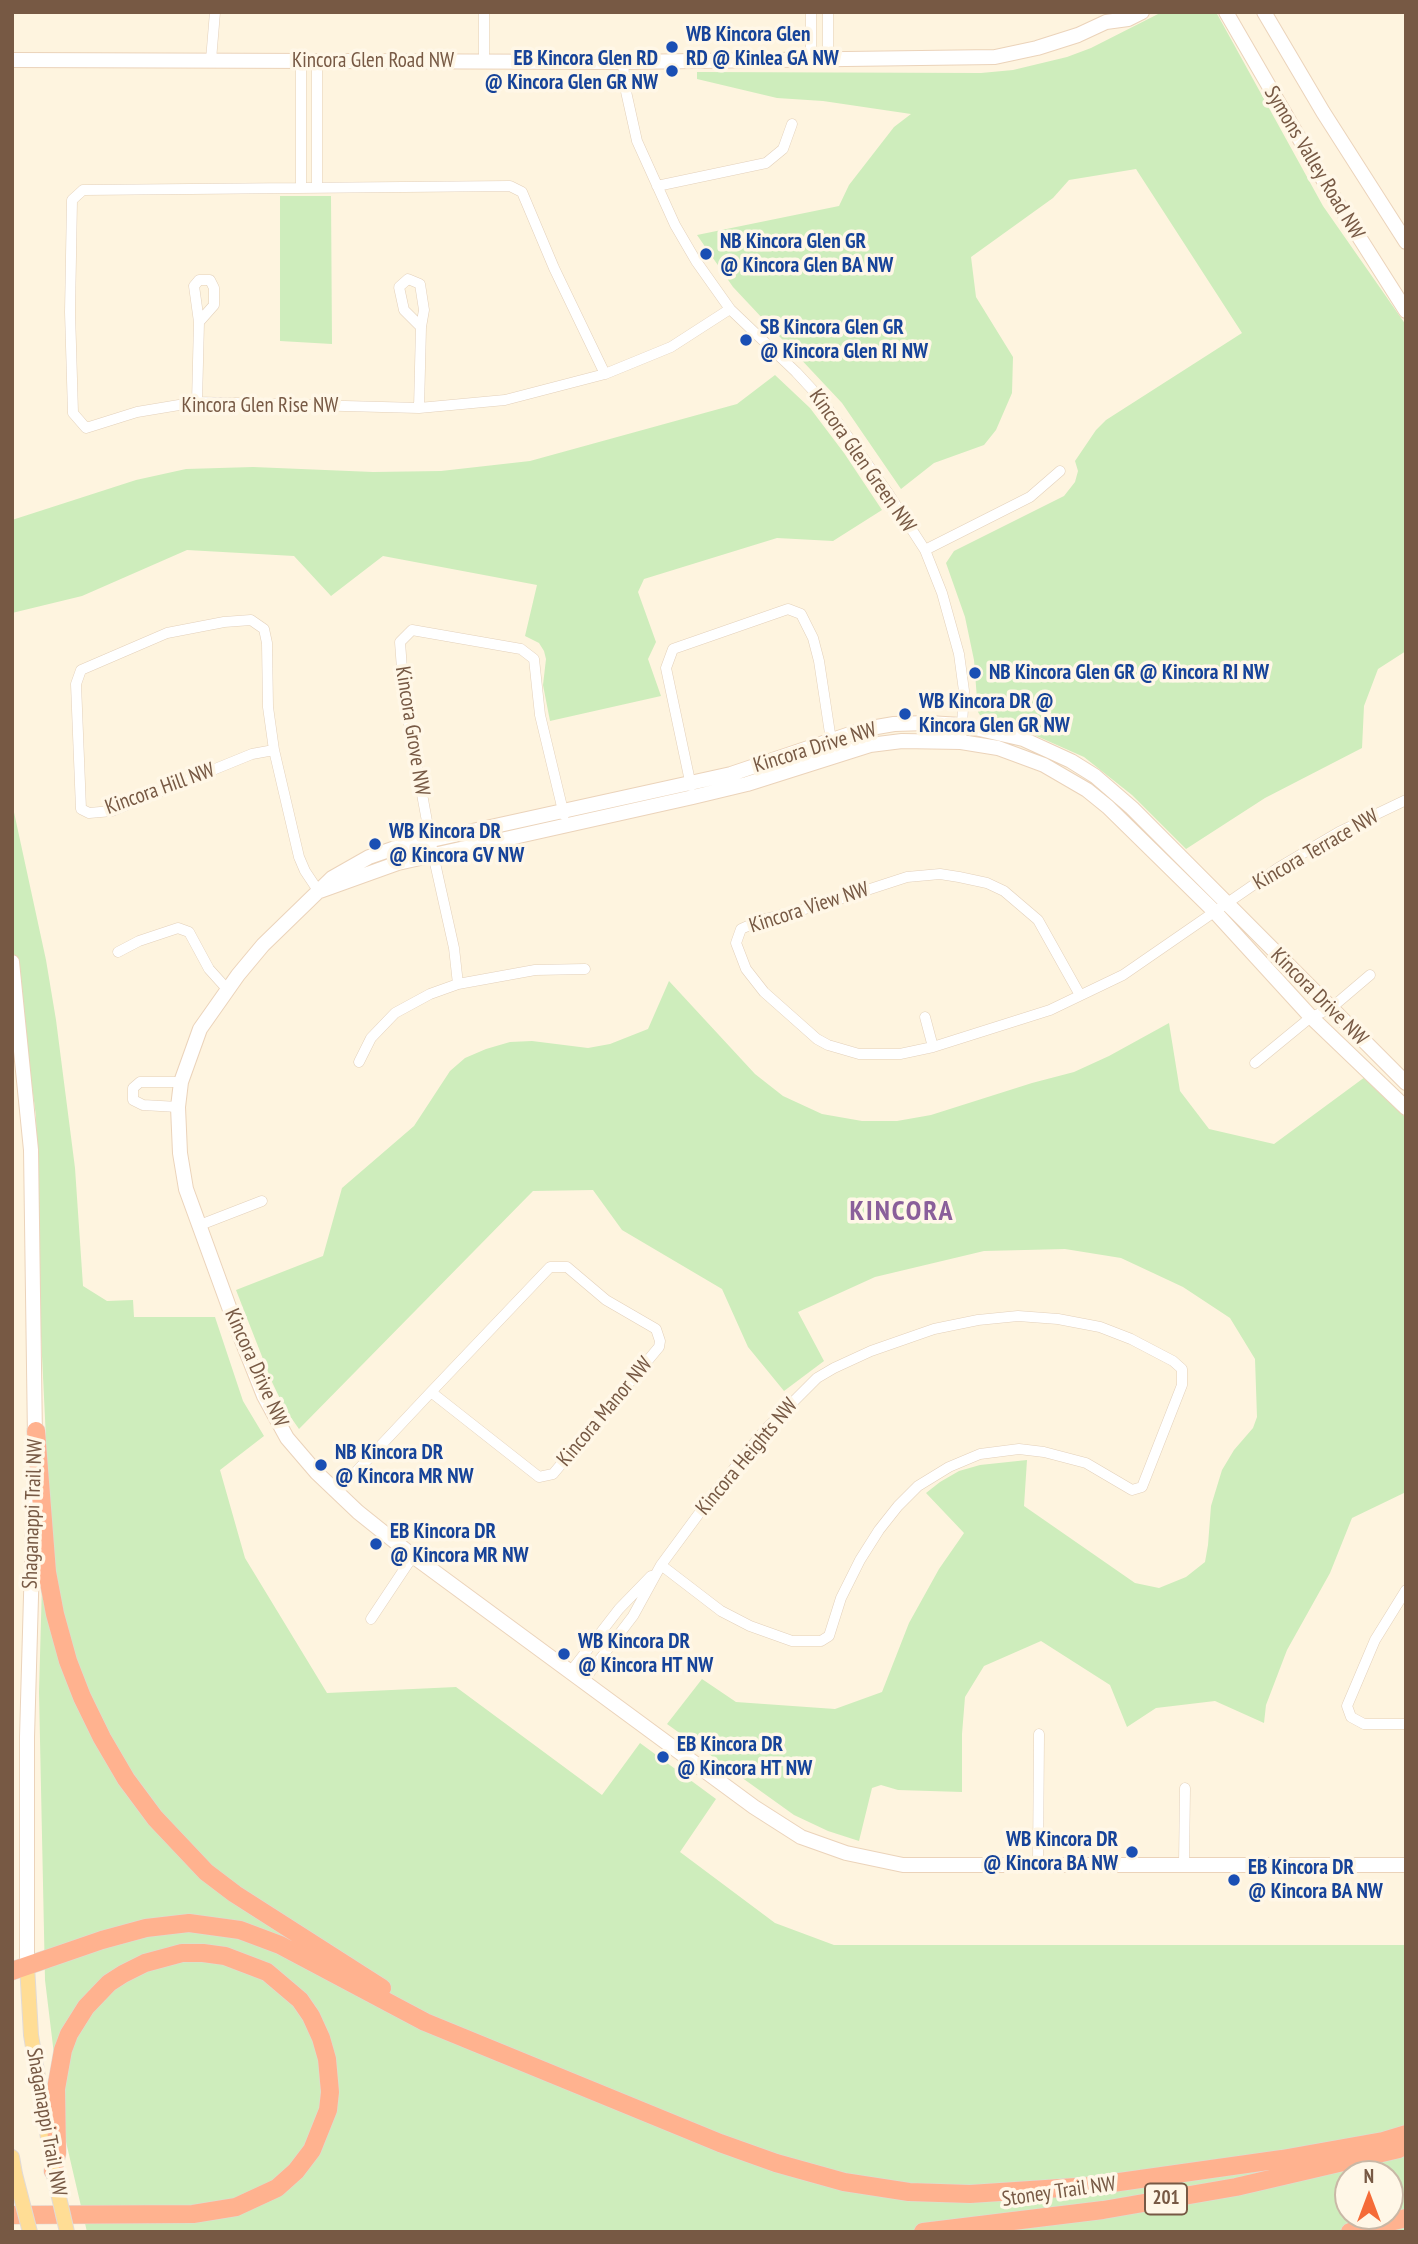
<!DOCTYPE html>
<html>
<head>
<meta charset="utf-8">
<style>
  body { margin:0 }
  #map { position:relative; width:1418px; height:2244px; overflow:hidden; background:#fef4df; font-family:"PT Sans Narrow",sans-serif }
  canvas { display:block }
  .frame { position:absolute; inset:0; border:14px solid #775944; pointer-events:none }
  .north { position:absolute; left:1334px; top:2160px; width:70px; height:70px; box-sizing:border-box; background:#fff7e7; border:2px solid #c9b8a6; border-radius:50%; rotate:0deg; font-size:19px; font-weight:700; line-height:28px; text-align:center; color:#775944 }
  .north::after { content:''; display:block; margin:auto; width:24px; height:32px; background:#f56b38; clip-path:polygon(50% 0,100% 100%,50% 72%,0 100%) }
</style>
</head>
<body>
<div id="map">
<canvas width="1418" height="2244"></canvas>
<div class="frame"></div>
<div class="north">N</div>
</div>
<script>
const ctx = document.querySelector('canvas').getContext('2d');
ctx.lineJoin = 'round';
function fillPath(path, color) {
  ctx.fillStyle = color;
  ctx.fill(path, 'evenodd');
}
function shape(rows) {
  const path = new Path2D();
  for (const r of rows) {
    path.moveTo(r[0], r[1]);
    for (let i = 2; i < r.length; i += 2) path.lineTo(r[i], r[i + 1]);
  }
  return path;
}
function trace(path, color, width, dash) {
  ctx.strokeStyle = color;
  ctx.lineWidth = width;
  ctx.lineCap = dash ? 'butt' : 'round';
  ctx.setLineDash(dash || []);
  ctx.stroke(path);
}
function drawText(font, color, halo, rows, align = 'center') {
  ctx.font = font + ' "PT Sans Narrow",sans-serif';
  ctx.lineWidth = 7;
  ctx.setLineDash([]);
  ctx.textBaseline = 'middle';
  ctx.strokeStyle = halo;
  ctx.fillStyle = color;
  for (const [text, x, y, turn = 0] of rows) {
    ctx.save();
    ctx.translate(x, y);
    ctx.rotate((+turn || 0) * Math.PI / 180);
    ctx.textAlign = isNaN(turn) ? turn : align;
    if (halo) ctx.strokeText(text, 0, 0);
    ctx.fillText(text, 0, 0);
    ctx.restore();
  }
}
const green = shape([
  [1162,12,1216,12,1323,206,1406,325,1406,651,1378,669,1364,706,1362,748,1265,798,1186,849,1132,795,1084,757,1023,730,983,720,978,712,974,660,965,617,946,563,954,551,1064,496,1075,482,1078,471,1075,461,1096,430,1106,420,1242,333,1136,169,1069,180,1053,198,971,257,976,297,1013,357,1012,393,996,430,984,445,934,463,901,489,842,403,733,287,697,235,839,206,849,185,894,127,911,114,823,101,777,98,697,79,697,72,981,73,1013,70,1067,57,1091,48],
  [280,196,331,196,332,344,280,341],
  [775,375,810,408,844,453,882,510,833,541,777,538,644,579,638,592,656,642,648,659,661,696,550,721,543,685,546,659,544,651,539,643,525,636,537,585,383,556,331,596,294,556,187,550,82,596,12,613,12,520,136,480,186,469,253,467,373,472,441,471,530,461,737,404],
  [12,803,46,960,56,1020,75,1168,83,1286,107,1301,133,1300,134,1317,215,1317,243,1401,264,1436,220,1470,245,1558,327,1693,456,1687,602,1795,640,1743,716,1799,680,1852,775,1923,834,1945,1406,1945,1406,2232,87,2232,63,2129,45,1980,39,1692,46,1439,40,1314,36,1116,12,939],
  [1348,2174,1390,2174,1390,2216,1348,2216],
  [669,981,755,1074,783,1096,822,1114,862,1121,897,1121,931,1115,1032,1083,1074,1072,1109,1056,1169,1023,1180,1091,1209,1129,1274,1144,1365,1077,1406,1118,1406,1492,1352,1518,1330,1573,1287,1650,1266,1705,1264,1723,1215,1701,1156,1708,1127,1727,1110,1685,1041,1641,984,1666,965,1697,962,1734,962,1792,898,1790,881,1785,872,1788,859,1841,828,1831,794,1815,667,1724,702,1679,736,1702,835,1709,882,1692,909,1623,939,1569,964,1533,926,1493,940,1482,959,1471,980,1465,1027,1460,1024,1506,1135,1583,1159,1588,1186,1577,1205,1562,1208,1545,1211,1506,1222,1470,1234,1450,1253,1428,1257,1417,1255,1359,1230,1318,1183,1287,1121,1258,1065,1249,984,1251,875,1277,798,1312,824,1361,784,1391,748,1347,722,1289,622,1230,593,1190,533,1191,299,1429,285,1409,272,1382,236,1290,323,1256,342,1188,414,1126,450,1071,465,1058,486,1049,510,1042,532,1041,588,1048,610,1044,648,1029]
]);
const street = shape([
  [484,12,484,61],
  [811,12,811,59],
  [828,12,828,59],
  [211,60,215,12],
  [301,61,301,187],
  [623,62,625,87,637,141,675,225,696,261,730,309,796,372,821,399,888,493,925,550,942,593,959,654,964,691,961,742],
  [317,186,317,61],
  [657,186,766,163,783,149,792,124],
  [605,374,554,268,522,192,510,186,83,190,72,200,70,312,73,413,86,428,137,412,197,402,419,408,505,400,605,374,671,347,730,309],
  [197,402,199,322,194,286,199,280,210,280,214,288,214,305,199,322],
  [419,408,421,327,424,310,420,284,408,279,399,287,404,310,421,327],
  [925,550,1030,497,1060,471],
  [274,750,252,754,112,811,89,813,81,809,76,684,81,670,167,633,224,622,251,620,264,629,267,643,268,707,274,750,299,857,305,871,319,892],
  [691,786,666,668,673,649,788,609,801,614,813,638,819,661,831,740,835,755],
  [118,952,139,941,178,928,189,932,209,969,227,989],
  [458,984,454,948,433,854,404,696,400,642,412,630,521,649,534,659,540,715,564,815],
  [1080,995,1038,920,1004,891,987,883,959,877,940,874,907,877,821,905,761,920,741,929,736,943,746,969,764,992,817,1039,828,1045,859,1054,900,1054,933,1047,1050,1010,1123,975,1278,868,1339,832,1406,800],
  [925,1017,933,1047],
  [359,1062,371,1038,395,1013,430,994,458,984,535,970,585,969],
  [1255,1063,1311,1017,1330,1009,1370,975],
  [178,1107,143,1105,133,1100,133,1088,140,1082,181,1082],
  [200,1225,262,1201],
  [337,1492,431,1392,550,1267,567,1267,606,1300,656,1329,660,1341,659,1347,553,1474,539,1477,431,1392],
  [1406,1590,1375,1640,1347,1706,1351,1717,1364,1724,1406,1724],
  [371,1619,413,1556],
  [571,1671,619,1609,651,1576],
  [584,1680,633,1616,661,1565,709,1500,764,1431,817,1378,834,1368,871,1351,934,1329,978,1320,1018,1316,1058,1319,1100,1327,1131,1339,1173,1361,1182,1369,1182,1385,1142,1487,1132,1490,1086,1463,1044,1452,1019,1449,980,1454,949,1467,918,1486,898,1506,879,1530,860,1560,841,1598,829,1636,821,1641,792,1641,750,1626,721,1611,661,1565],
  [1184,1864,1185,1788],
  [1038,1865,1039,1734]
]);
const secondary = shape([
  [1226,12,1328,188,1406,311],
  [1264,12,1323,112,1406,242],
  [12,60,623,62,995,57,1037,48,1078,35,1106,22,1128,19,1142,12],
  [320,891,398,863,693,797,747,784,870,745,902,741,961,742,998,748,1044,765,1087,790,1108,807,1215,912,1311,1017,1406,1108],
  [12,962,31,1150,35,1439],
  [1406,1083,1132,808,1095,776,1071,761,1023,739,962,725,928,723,894,724,865,729,731,774,395,848,369,857,332,878,263,945,238,975,200,1029,181,1082,178,1107,180,1153,186,1189,233,1318,264,1396,287,1438,317,1473,358,1512,413,1556,754,1807,801,1837,846,1853,903,1865,1406,1865],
  [27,1965,27,1737,34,1491]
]);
const primary = shape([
  [27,1965,31,2035,51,2156],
  [12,2157,15,2174]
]);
const highway = shape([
  [36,1431,47,1572,55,1614,68,1661,82,1697,102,1738,126,1779,155,1818,206,1872,235,1894,382,1988],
  [12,1971,102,1940,146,1928,189,1923,240,1930,280,1945,425,2022,720,2143,776,2163,844,2182,909,2192,970,2194,1091,2186,1282,2159,1383,2141,1406,2134],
  [12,2215,193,2214,236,2207,277,2188,296,2171,312,2150,328,2110,330,2092,327,2059,321,2038,311,2016,300,2000,267,1972,225,1956,203,1953,182,1953,145,1963,123,1974,109,1983,86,2007,69,2034,63,2050,56,2089,57,2153,53,2171],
  [923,2232,1103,2210,1236,2187,1399,2149],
  [1350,2232,1406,2218]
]);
const primaryBridge = shape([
  [53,2171,67,2232],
  [15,2174,30,2232]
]);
const markers = [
  [672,47,7,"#1a4fb4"],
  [672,71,7,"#1a4fb4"],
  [706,254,7,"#1a4fb4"],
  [746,340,7,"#1a4fb4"],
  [975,673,7,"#1a4fb4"],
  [905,714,7,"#1a4fb4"],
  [375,844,7,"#1a4fb4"],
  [321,1465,7,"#1a4fb4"],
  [376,1544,7,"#1a4fb4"],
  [564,1654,7,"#1a4fb4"],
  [663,1757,7,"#1a4fb4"],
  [1132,1852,7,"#1a4fb4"],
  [1234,1880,7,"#1a4fb4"]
];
const shields = [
  [1166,2199,42]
];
const shieldNames = [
  ["201",1166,2199]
];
const transitNames = [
  ["WB Kincora Glen",686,35],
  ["RD @ Kinlea GA NW",686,59],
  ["EB Kincora Glen RD",658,59,"right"],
  ["@ Kincora Glen GR NW",658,83,"right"],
  ["NB Kincora Glen GR",720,242],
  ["@ Kincora Glen BA NW",720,266],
  ["SB Kincora Glen GR",760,328],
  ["@ Kincora Glen RI NW",760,352],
  ["NB Kincora Glen GR @ Kincora RI NW",989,673],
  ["WB Kincora DR @",919,702],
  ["Kincora Glen GR NW",919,726],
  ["WB Kincora DR",389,832],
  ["@ Kincora GV NW",389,856],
  ["NB Kincora DR",335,1453],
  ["@ Kincora MR NW",335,1477],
  ["EB Kincora DR",390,1532],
  ["@ Kincora MR NW",390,1556],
  ["WB Kincora DR",578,1642],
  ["@ Kincora HT NW",578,1666],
  ["EB Kincora DR",677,1745],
  ["@ Kincora HT NW",677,1769],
  ["WB Kincora DR",1118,1840,"right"],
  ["@ Kincora BA NW",1118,1864,"right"],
  ["EB Kincora DR",1248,1868],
  ["@ Kincora BA NW",1248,1892]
];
const streetNames = [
  ["Kincora Glen Road NW",373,61],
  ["Symons Valley Road NW",1314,163,59],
  ["Kincora Glen Rise NW",260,406],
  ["Kincora Glen Green NW",862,461,55],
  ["Kincora Grove NW",412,731,81],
  ["Kincora Drive NW",815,748,-17],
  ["Kincora Hill NW",160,789,-20],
  ["Kincora Terrace NW",1316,850,-30],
  ["Kincora View NW",809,908,-18],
  ["Kincora Drive NW",1319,997,45],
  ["Kincora Drive NW",256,1368,66],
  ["Kincora Manor NW",605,1412,-50],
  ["Kincora Heights NW",747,1457,-50],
  ["Shaganappi Trail NW",33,1514,-88],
  ["Shaganappi Trail NW",46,2122,80],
  ["Stoney Trail NW",1059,2192,-8]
];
const districtNames = [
  ["KINCORA",902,1212]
];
fillPath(green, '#ceedbc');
trace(street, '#e3d0ba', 11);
trace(secondary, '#ebd3ba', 16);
trace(primary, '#e1dad6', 16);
trace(highway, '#e1dad6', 19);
trace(street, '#fff', 10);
trace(secondary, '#fff', 14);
trace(primary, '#ffdd95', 14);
trace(highway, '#ffb28f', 18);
trace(primaryBridge, '#e1dad6', 16, []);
trace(primaryBridge, '#ffdd95', 14);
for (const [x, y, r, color] of markers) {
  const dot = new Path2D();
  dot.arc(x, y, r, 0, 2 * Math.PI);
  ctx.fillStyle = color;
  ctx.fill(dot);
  trace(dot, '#fff7e7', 2.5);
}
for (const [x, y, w] of shields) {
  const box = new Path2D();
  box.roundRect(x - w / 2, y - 15.5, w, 31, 5);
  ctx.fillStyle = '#fff7e7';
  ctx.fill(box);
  trace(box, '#775944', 2);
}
drawText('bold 19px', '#775944', null, shieldNames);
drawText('bold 21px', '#164399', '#fff7e7', transitNames, 'left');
drawText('21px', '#775944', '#fff7e7', streetNames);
ctx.letterSpacing = '2px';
drawText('bold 28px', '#8a5f9b', '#fff7e7', districtNames);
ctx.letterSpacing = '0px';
</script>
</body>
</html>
